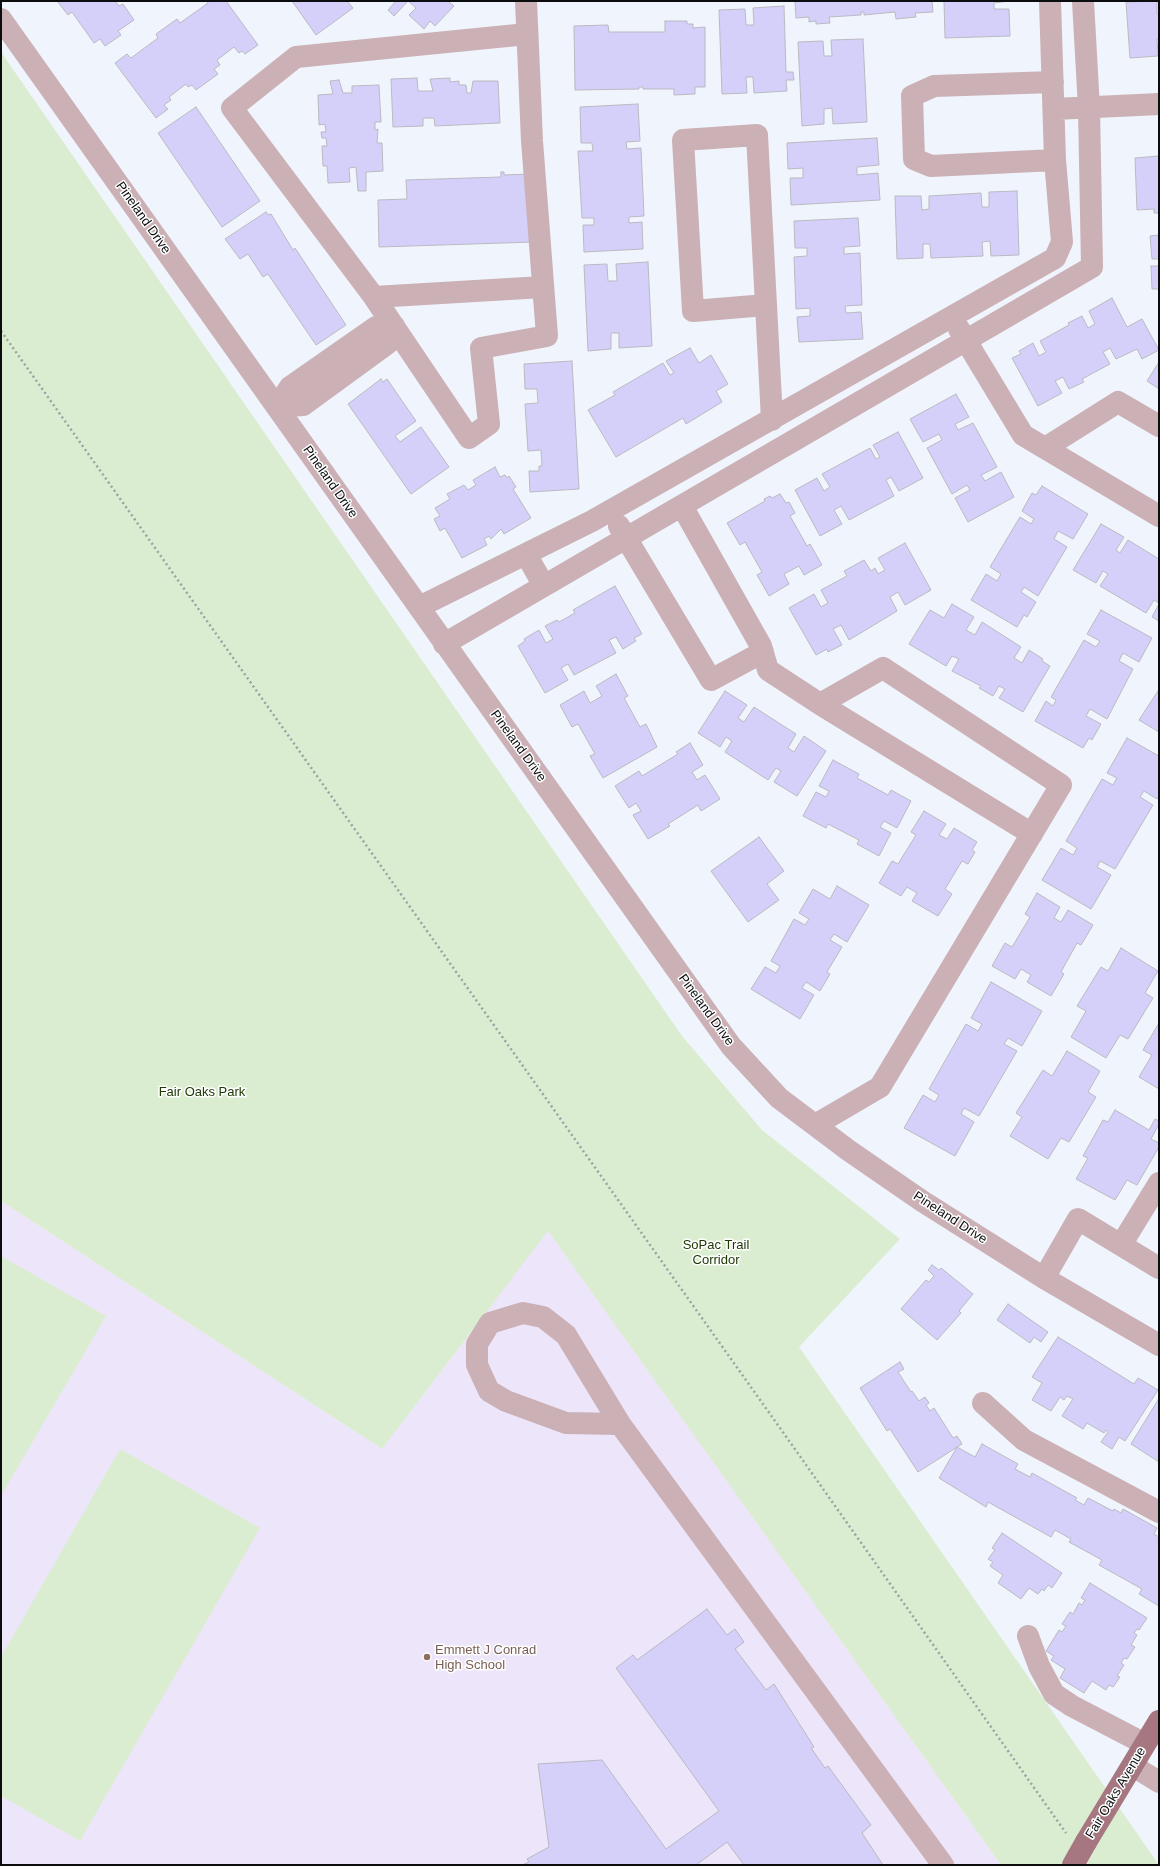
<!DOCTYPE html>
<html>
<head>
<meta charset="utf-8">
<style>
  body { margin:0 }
  #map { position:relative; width:1160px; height:1866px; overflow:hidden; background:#f0f4fc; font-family:Arial,sans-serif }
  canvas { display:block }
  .frame { position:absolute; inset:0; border:2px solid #0b0c0e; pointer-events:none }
</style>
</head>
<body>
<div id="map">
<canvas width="1160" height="1866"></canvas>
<div class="frame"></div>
</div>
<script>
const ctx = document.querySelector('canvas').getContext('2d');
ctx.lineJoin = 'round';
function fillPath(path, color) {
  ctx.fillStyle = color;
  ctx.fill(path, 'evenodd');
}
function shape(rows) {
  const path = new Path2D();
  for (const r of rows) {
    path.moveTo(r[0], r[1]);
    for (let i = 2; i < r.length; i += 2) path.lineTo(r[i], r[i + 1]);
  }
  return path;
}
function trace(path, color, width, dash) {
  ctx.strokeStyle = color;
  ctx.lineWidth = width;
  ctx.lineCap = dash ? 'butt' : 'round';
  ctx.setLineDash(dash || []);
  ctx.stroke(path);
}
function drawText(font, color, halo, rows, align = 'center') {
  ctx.font = font + ' Arial,sans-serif';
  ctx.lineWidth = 3;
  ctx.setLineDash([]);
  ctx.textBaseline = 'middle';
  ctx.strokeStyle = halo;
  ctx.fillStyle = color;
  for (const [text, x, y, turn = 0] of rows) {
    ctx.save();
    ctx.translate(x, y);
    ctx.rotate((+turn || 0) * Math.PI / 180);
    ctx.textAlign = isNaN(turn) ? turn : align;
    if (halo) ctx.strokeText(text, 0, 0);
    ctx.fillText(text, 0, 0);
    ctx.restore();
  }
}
const education = shape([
  [1,1201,382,1449,548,1230,1001,1865,1,1865]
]);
const green = shape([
  [1,52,682,1036,762,1130,900,1239,799,1347,1159,1865,1001,1865,548,1231,382,1449,1,1201],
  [1,1256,106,1316,1,1496],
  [120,1449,260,1528,80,1841,1,1796,1,1657]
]);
const building = shape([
  [57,1,115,1,119,6,123,4,134,20,118,31,121,35,105,46,100,39,94,43,72,12,68,15,57,1],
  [207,1,226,1,258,45,245,54,242,51,239,53,234,47,217,60,220,65,214,69,218,74,196,90,192,85,188,87,186,84,169,97,171,100,164,105,168,109,156,118,115,63,127,54,131,58,158,38,156,34,177,19,180,23,208,3,207,1],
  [292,1,347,1,353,8,316,35,292,1],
  [396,1,450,1,449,2,454,6,435,26,430,21,424,29,409,15,416,8,408,1,394,16,388,10,396,1],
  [795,1,932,1,933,12,915,13,916,17,896,19,895,12,864,15,864,12,861,12,861,15,829,17,830,23,816,24,816,21,809,22,809,17,796,18,795,1],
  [944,1,1009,1,994,3,994,9,1009,9,1010,36,945,38,944,1],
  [1157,1,1157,14,1159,14,1159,39,1157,39,1158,56,1130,58,1126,2,1157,1],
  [784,6,786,72,793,72,794,80,786,80,787,91,754,93,753,77,746,77,747,93,722,94,719,10,745,9,746,25,754,25,753,8,784,6],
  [665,21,687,21,687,24,693,24,693,28,705,27,705,87,695,87,695,94,674,95,674,89,643,89,643,87,639,87,639,89,575,90,574,26,608,25,609,32,665,32,665,21],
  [863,39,867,122,833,124,832,108,824,109,824,124,802,126,798,42,823,41,824,56,832,56,831,40,863,39],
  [417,78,418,91,433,91,430,79,450,78,450,82,459,81,459,85,466,85,467,93,471,93,473,81,498,81,500,123,435,126,434,118,423,118,423,126,393,127,391,79,417,78],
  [339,80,343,93,352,93,352,86,379,85,381,122,375,122,375,130,378,129,377,143,382,143,383,171,366,172,366,191,358,191,356,167,349,168,350,182,328,183,327,166,323,166,322,146,327,146,326,138,322,138,321,132,326,132,325,124,319,125,318,95,333,94,330,81,339,80],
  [638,104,640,141,626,142,627,149,641,148,644,216,629,217,629,223,642,222,643,249,584,252,583,225,594,225,594,218,582,218,578,151,593,151,592,143,581,143,580,107,638,104],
  [196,107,260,201,222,227,158,133,196,107],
  [877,138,879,165,857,167,857,175,878,173,880,200,791,205,790,178,803,178,803,168,788,169,787,143,877,138],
  [1159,156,1159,213,1154,213,1154,209,1137,210,1135,158,1159,156],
  [501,172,504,172,504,175,531,174,534,242,379,247,378,200,407,199,406,180,501,177,501,172],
  [1017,191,1019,255,991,256,990,241,982,242,983,256,931,258,930,244,923,244,923,258,897,259,895,196,921,196,922,210,929,209,929,196,981,193,982,207,989,207,989,192,1017,191],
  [266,212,268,215,271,214,293,250,295,248,346,325,316,345,268,274,263,277,248,254,240,259,225,239,266,212],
  [858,218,860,246,844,247,844,254,860,253,862,305,845,306,846,313,861,312,863,339,799,342,797,317,810,316,810,308,796,309,794,257,807,256,807,248,795,248,794,221,858,218],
  [1159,235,1159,259,1152,259,1150,236,1159,235],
  [648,262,652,346,619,348,619,333,611,333,611,349,588,351,584,265,607,264,608,281,617,281,616,264,648,262],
  [1151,266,1159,266,1159,289,1152,289,1151,266],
  [1112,298,1127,327,1142,319,1159,350,1142,359,1137,349,1116,359,1110,348,1103,352,1110,364,1082,379,1084,382,1069,389,1063,377,1055,381,1062,393,1038,406,1012,358,1021,354,1019,351,1033,343,1039,356,1046,352,1040,341,1069,325,1068,323,1082,316,1088,328,1095,324,1089,311,1112,298],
  [690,348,699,363,711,355,728,384,716,391,722,402,686,424,683,418,616,457,588,410,615,395,613,392,663,363,670,375,674,373,666,361,690,348],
  [572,361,579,489,530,492,529,471,539,471,539,466,542,466,541,450,528,451,525,404,538,403,537,389,525,389,524,364,572,361],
  [1159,362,1159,389,1147,381,1159,362],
  [381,379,383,382,387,379,416,421,395,436,400,442,421,427,449,467,411,494,348,404,381,379],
  [956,394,969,417,955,424,958,430,973,423,997,467,981,475,985,481,1001,472,1014,497,968,522,955,498,970,490,967,485,952,494,927,448,942,440,939,434,923,442,910,419,956,394],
  [898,432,923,478,899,491,891,477,886,480,894,496,849,520,841,506,834,510,842,524,820,536,795,490,817,478,824,491,830,487,822,474,870,448,876,459,880,457,873,445,898,432],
  [495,467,500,477,505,475,507,478,509,476,516,487,513,489,531,518,504,534,501,529,491,539,489,536,484,539,487,545,462,558,445,528,440,531,434,519,440,516,435,508,450,499,447,494,464,485,468,490,476,485,473,480,495,467],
  [1042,486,1088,514,1073,539,1058,531,1054,539,1067,547,1038,596,1024,587,1021,592,1036,602,1027,617,1024,615,1017,627,971,600,986,574,997,581,1001,574,990,567,1020,517,1031,524,1034,519,1022,511,1032,493,1036,495,1042,486],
  [780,494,786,503,789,502,795,513,790,516,807,546,810,544,822,565,804,575,799,566,784,574,789,584,769,596,757,575,762,572,745,542,740,545,727,523,765,501,764,499,770,496,772,498,780,494],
  [1101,524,1124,537,1116,550,1120,553,1128,540,1159,559,1159,603,1154,600,1146,613,1100,586,1108,574,1103,571,1096,583,1073,570,1101,524],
  [905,543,931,590,905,605,898,592,890,597,897,611,849,640,841,625,833,629,842,645,828,652,827,649,816,655,789,608,814,594,821,607,828,603,821,590,847,576,844,571,864,560,871,571,875,568,878,574,885,570,878,558,905,543],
  [615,586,642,634,634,638,636,641,623,649,616,637,609,640,616,653,574,675,568,664,561,668,568,680,545,693,518,646,525,641,524,639,539,630,546,643,553,639,545,626,557,620,559,622,575,613,573,610,615,586],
  [952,604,974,617,966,630,975,635,982,622,1021,647,1014,658,1022,663,1029,650,1043,659,1042,661,1050,666,1023,712,999,698,1005,689,999,686,993,696,979,688,981,686,952,671,959,659,952,656,946,666,909,644,930,610,944,618,952,604],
  [1159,604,1159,621,1152,617,1159,604],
  [1101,610,1152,638,1139,662,1123,653,1119,661,1133,669,1107,719,1090,709,1086,716,1101,724,1092,740,1089,738,1083,748,1035,721,1046,701,1053,706,1056,700,1051,697,1084,640,1096,647,1100,641,1087,634,1101,610],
  [616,674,628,696,624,698,640,727,646,724,657,747,603,778,590,756,595,754,578,724,572,727,560,705,584,691,590,703,602,696,596,686,616,674],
  [725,691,747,705,738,718,744,722,754,707,796,734,788,748,794,752,804,736,826,751,797,796,774,782,781,771,776,768,768,780,725,752,732,741,726,737,720,747,698,733,725,691],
  [1158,691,1159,691,1159,732,1139,720,1158,691],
  [1127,738,1159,756,1159,796,1157,799,1144,791,1140,797,1153,805,1115,869,1100,861,1097,867,1111,875,1091,909,1042,880,1061,848,1073,855,1077,848,1066,841,1102,779,1113,785,1117,778,1107,773,1127,738],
  [690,743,703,765,692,772,697,780,705,775,720,799,701,811,698,805,668,824,670,826,648,839,633,815,641,811,636,803,629,808,615,786,639,771,642,776,678,754,676,752,690,743],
  [833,760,859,774,857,778,888,795,891,790,911,801,897,828,884,821,880,827,891,833,879,856,857,844,859,840,828,824,826,828,803,816,816,792,826,797,829,791,819,786,833,760],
  [924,811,946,824,939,835,947,839,954,828,977,842,972,850,975,852,968,864,962,861,945,889,952,894,938,916,912,901,917,893,907,887,901,896,879,883,892,861,898,864,916,835,911,832,924,811],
  [759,837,784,871,767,884,779,900,748,922,711,871,759,837],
  [837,886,869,905,847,942,834,934,830,940,842,947,827,972,830,974,820,991,806,982,802,988,814,995,800,1019,751,989,765,967,776,973,780,966,771,961,794,919,805,925,809,919,799,913,813,889,830,899,837,886],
  [1037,893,1060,907,1054,918,1061,922,1068,910,1093,925,1081,945,1077,943,1061,972,1064,974,1051,996,1027,982,1031,975,1021,969,1015,979,992,966,1005,943,1012,947,1030,917,1025,914,1037,893],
  [1121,948,1158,971,1145,993,1153,998,1128,1039,1120,1035,1106,1058,1071,1037,1086,1011,1077,1006,1101,967,1108,971,1121,948],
  [991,982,1042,1011,1022,1046,1008,1038,1004,1044,1017,1051,979,1116,964,1108,961,1114,974,1122,955,1156,904,1128,923,1095,935,1102,939,1095,929,1089,966,1024,978,1031,982,1024,971,1018,991,982],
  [1159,1023,1159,1089,1139,1077,1152,1055,1143,1050,1159,1023],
  [1067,1051,1100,1071,1088,1092,1096,1097,1069,1142,1061,1138,1048,1159,1010,1136,1022,1117,1016,1113,1043,1070,1052,1076,1067,1051],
  [1115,1110,1149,1130,1155,1119,1159,1121,1159,1124,1151,1139,1159,1143,1159,1147,1137,1185,1127,1180,1115,1200,1076,1179,1088,1158,1083,1156,1103,1120,1108,1122,1115,1110],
  [932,1265,939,1270,941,1268,973,1294,959,1311,961,1313,937,1340,901,1309,926,1280,929,1282,934,1276,928,1270,932,1265],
  [1008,1304,1048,1332,1041,1342,1034,1337,1030,1343,997,1320,1008,1304],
  [1058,1337,1134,1384,1138,1378,1158,1390,1125,1441,1119,1437,1112,1449,1101,1442,1108,1432,1106,1430,1104,1433,1087,1423,1083,1429,1062,1416,1073,1399,1067,1396,1064,1400,1060,1397,1051,1411,1032,1400,1042,1383,1032,1377,1058,1337],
  [900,1362,904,1369,898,1372,911,1392,912,1391,919,1401,925,1397,929,1403,926,1405,930,1411,934,1408,953,1438,957,1436,962,1444,918,1472,890,1429,887,1431,860,1388,900,1362],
  [1158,1400,1159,1401,1159,1462,1131,1444,1158,1400],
  [982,1444,1018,1464,1015,1469,1030,1477,1032,1473,1077,1498,1075,1500,1084,1505,1088,1498,1113,1511,1114,1509,1121,1513,1123,1509,1157,1528,1154,1534,1159,1537,1159,1606,1139,1594,1142,1589,1099,1565,1102,1560,1069,1542,1071,1539,1055,1530,1051,1537,988,1502,986,1507,939,1478,957,1447,975,1457,982,1444],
  [1002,1533,1062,1573,1052,1588,1048,1585,1044,1591,1042,1589,1038,1594,1029,1588,1021,1599,998,1583,1003,1575,990,1566,993,1562,988,1559,995,1550,992,1548,1002,1533],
  [1090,1583,1147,1618,1139,1630,1137,1629,1134,1633,1137,1635,1131,1645,1135,1647,1127,1659,1124,1658,1121,1663,1124,1665,1117,1676,1120,1677,1113,1687,1109,1685,1106,1690,1092,1681,1084,1693,1060,1678,1065,1669,1051,1660,1054,1656,1046,1651,1059,1630,1062,1632,1066,1626,1062,1624,1070,1612,1073,1614,1079,1603,1082,1605,1085,1600,1081,1598,1090,1583],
  [707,1609,727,1635,735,1629,744,1642,735,1649,766,1690,774,1684,814,1747,811,1748,825,1768,828,1766,871,1825,862,1833,883,1865,744,1865,727,1842,696,1865,522,1865,529,1862,527,1859,549,1847,538,1764,602,1760,666,1849,719,1811,616,1668,633,1655,637,1660,707,1609]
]);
const path = shape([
  [1,331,780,1428,1066,1833]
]);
const minor = shape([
  [526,1,532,141,547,336,481,348,489,424,469,438,374,297,232,108,296,57,527,34],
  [1,19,731,1046,779,1098,848,1150,922,1201,1044,1278,1159,1345],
  [1053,82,934,86,912,96,914,159,931,166,1055,160],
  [1054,109,1159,104],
  [374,297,543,287],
  [766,305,693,311,683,140,757,135,766,305,772,420],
  [394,326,388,343,303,405,277,407,290,387,376,327,394,326],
  [959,329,1023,435,1159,516],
  [1045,448,1118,402,1159,426],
  [682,506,761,646,768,670,820,704,883,668,1061,785,880,1087,815,1125],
  [619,526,711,680,763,652],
  [526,554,544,586],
  [419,607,592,521,1055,258,1062,242,1055,160,1050,1],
  [444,644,1092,267,1089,108,1083,1],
  [820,704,1032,834],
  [1159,1183,1121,1245,1159,1268],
  [1044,1278,1078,1219,1121,1245],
  [983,1403,1024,1440,1159,1512],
  [620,1424,566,1423,506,1401,489,1391,477,1365,477,1344,490,1323,523,1313,543,1317,566,1335,620,1424,943,1865],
  [1028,1636,1039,1666,1054,1694,1072,1706,1145,1744],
  [1133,1766,1159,1782]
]);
const major = shape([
  [1086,1842,1159,1721]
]);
const majorBridge = shape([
  [1073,1865,1086,1842]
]);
const markers = [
  [427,1657,4,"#8d6e63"]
];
const streetNames = [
  ["Pineland Drive",143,218,55],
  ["Pineland Drive",330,482,55],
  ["Pineland Drive",518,746,54],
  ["Pineland Drive",706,1010,54],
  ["Pineland Drive",950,1218,33],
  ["Fair Oaks Avenue",1116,1793,-59]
];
const parkNames = [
  ["Fair Oaks Park",202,1092],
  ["SoPac Trail",716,1245],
  ["Corridor",716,1260]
];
const educationNames = [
  ["Emmett J Conrad",435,1650],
  ["High School",435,1665]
];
fillPath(education, '#ede6fb');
fillPath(green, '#dbedd0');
fillPath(building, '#d5d0fa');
trace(building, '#bab9c1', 1);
trace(path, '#9da0a5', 2.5, [2, 3]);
trace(minor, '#cbb0b5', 22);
trace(major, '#a67780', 22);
trace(majorBridge, '#a67780', 22);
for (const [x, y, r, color] of markers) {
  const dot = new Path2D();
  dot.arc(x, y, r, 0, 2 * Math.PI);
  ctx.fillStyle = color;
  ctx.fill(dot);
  trace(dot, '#fff', 1.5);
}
drawText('13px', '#0b0c0e', '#fff', streetNames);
drawText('13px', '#203907', '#fff', parkNames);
drawText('13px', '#785e54', '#fff', educationNames, 'left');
</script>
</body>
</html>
